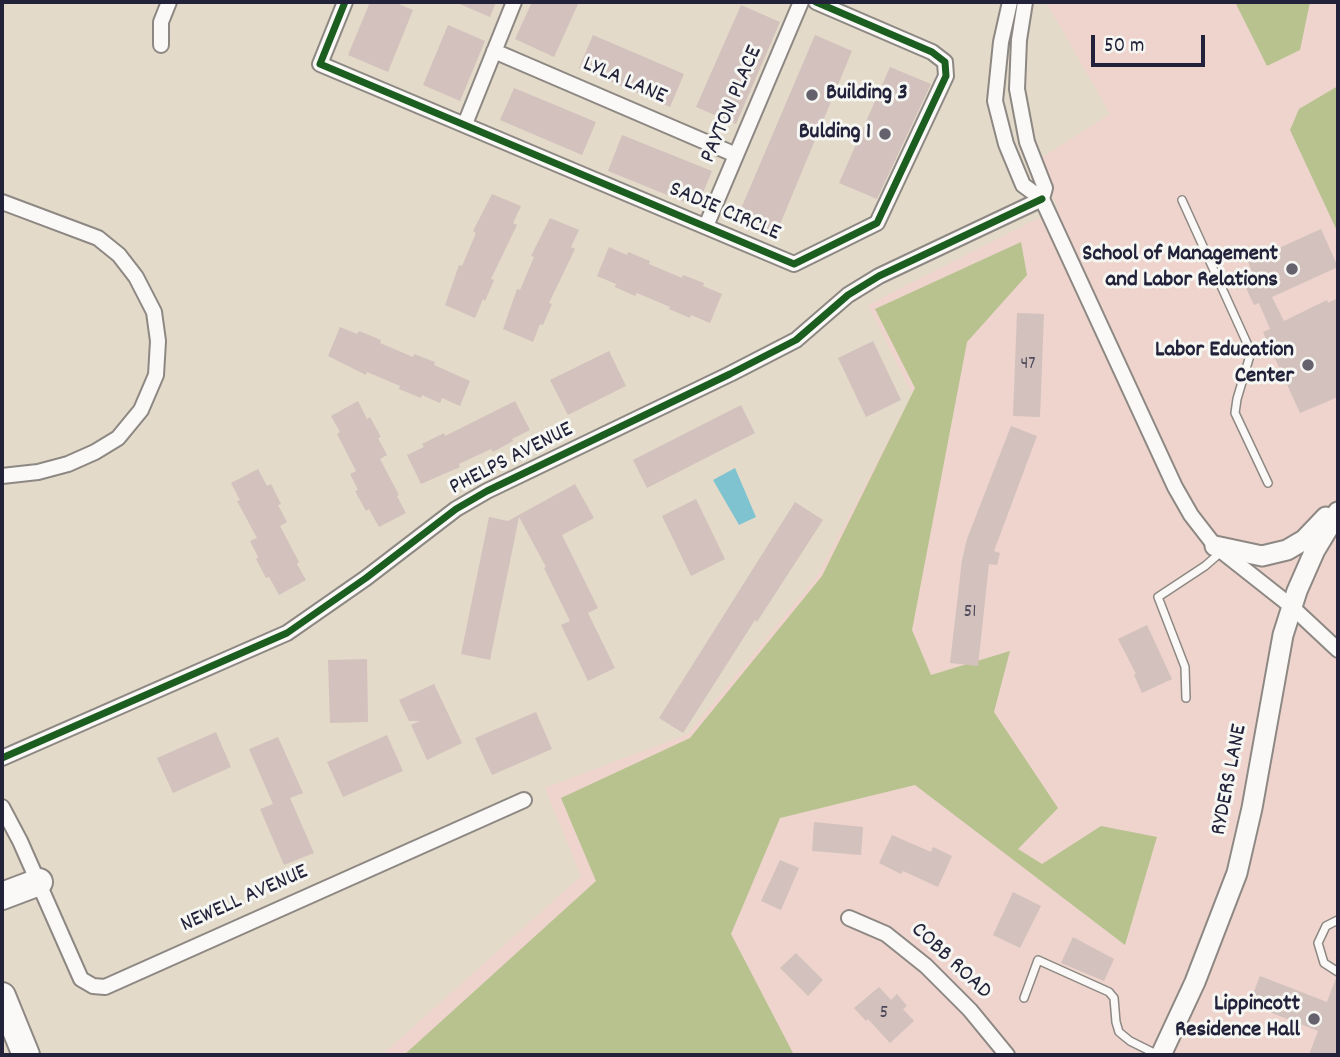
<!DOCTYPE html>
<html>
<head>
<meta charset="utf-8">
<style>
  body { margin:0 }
  #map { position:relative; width:1340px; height:1057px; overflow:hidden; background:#e4dac9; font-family:Dekko,sans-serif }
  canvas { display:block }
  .frame { position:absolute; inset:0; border:4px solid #22223b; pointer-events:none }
  .scale { position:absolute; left:1091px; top:35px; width:114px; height:32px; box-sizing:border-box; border:4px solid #22223b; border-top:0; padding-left:9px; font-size:21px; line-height:24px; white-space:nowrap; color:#22223b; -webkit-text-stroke:5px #f6f6f2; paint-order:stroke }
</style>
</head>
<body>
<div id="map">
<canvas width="1340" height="1057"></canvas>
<div class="frame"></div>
<div class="scale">50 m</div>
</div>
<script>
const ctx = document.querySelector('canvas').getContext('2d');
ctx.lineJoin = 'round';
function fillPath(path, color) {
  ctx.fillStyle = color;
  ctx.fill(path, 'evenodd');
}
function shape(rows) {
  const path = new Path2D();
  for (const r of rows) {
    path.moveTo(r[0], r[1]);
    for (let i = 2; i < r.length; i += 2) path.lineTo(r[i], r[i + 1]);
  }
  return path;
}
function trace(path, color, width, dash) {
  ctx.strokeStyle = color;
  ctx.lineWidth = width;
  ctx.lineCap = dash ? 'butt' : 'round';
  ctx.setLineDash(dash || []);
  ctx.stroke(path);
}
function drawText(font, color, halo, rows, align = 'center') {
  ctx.font = font + ' Dekko,sans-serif';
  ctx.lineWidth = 6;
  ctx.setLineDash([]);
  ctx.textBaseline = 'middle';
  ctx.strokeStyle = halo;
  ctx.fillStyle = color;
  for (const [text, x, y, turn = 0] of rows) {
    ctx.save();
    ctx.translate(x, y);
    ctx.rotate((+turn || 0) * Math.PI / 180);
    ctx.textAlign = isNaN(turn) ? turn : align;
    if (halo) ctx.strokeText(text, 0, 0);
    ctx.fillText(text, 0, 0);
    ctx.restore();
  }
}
const built = shape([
  [1046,2,1338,2,1338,1055,382,1055,581,876,545,788,688,734,818,575,912,394,868,305,1058,208,1036,161,1110,114]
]);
const forest = shape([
  [1235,2,1310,2,1300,50,1267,66],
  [1338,86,1338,233,1290,130,1299,109],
  [1021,242,1027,275,967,342,912,630,931,675,1010,651,994,712,1058,808,1018,849,1042,864,1101,826,1157,837,1125,945,915,785,780,818,731,934,794,1055,404,1055,596,881,561,798,690,738,822,576,915,388,875,309]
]);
const water = shape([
  [735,468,756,517,739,525,713,480]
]);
const building = shape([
  [370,2,394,2,413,10,388,72,348,55],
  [455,2,496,2,490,17],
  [532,2,579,2,554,57,515,39],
  [741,5,780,22,736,124,696,107],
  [448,25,485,41,460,101,423,85],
  [593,35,684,74,670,107,579,68],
  [815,35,852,51,776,234,737,218],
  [890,67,931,84,877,199,839,183],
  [514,88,596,122,582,155,500,120],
  [622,135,712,171,697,207,608,171],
  [492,194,521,206,513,223,517,225,491,279,494,280,485,301,483,299,475,318,445,305,459,265,462,266,476,233,473,231],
  [550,218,579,230,571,247,575,249,549,303,552,304,543,325,540,324,533,342,503,329,517,289,520,290,534,257,531,256],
  [1321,229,1338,267,1272,297,1284,321,1327,300,1328,303,1338,298,1338,397,1300,413,1263,332,1270,329,1259,303,1254,305,1241,277,1252,272,1248,262],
  [609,247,627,255,628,252,650,261,649,264,682,278,683,275,704,283,703,286,722,294,710,323,691,315,690,318,669,309,670,307,637,293,635,296,615,287,616,284,597,276],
  [1017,313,1044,314,1040,417,1013,416],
  [340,327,357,334,359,331,381,340,380,343,413,357,414,354,435,362,434,365,470,381,460,406,442,398,440,403,422,395,421,398,399,389,400,386,367,372,366,375,328,356],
  [873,341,901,400,866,417,838,358],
  [609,351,626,386,568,415,550,380],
  [358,401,367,419,370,417,381,437,378,438,387,455,380,459,399,495,397,496,406,513,379,527,369,509,366,511,355,491,358,490,350,474,356,471,337,434,340,432,331,416],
  [515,401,530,430,512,439,513,441,493,452,491,449,459,464,460,467,421,484,407,455,424,447,422,444,444,433,445,436],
  [741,405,755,433,647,488,633,460],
  [1011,426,1037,436,994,551,1000,553,997,565,989,564,978,666,950,663,962,560,967,539],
  [258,469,267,486,271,484,281,504,278,505,287,522,280,526,299,562,297,564,306,580,279,595,269,577,266,578,256,559,258,557,250,541,257,538,237,501,240,500,231,483],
  [575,484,594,518,562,535,598,608,588,613,615,668,588,681,561,625,570,621,544,568,546,567,519,517,490,660,461,654,489,517,508,521],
  [696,499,725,559,691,576,662,516],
  [795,502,823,520,757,622,755,620,683,733,659,718],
  [1147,625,1172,679,1142,693,1134,675,1136,674,1118,639],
  [367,659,368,722,330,723,328,660],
  [434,684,462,743,427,760,411,725,420,721,409,721,399,700],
  [536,712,552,749,492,775,475,738],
  [216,732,231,767,173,793,157,758],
  [387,735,403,771,343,797,327,762],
  [278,737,303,793,290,798,314,853,284,865,260,809,273,804,249,749],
  [814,822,863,827,861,855,812,851],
  [892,835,931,852,933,847,952,856,938,887,903,871,901,874,879,863],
  [780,860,799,868,781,910,761,901],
  [1013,892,1041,906,1020,948,993,935],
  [1073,937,1114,959,1104,981,1061,963],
  [796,953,823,980,808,996,780,968],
  [1260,976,1327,1002,1336,978,1338,978,1338,1055,1309,1055,1318,1031,1249,1004],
  [879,987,891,1000,897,994,907,1006,903,1009,914,1021,890,1043,868,1019,866,1021,854,1008]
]);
const lane = shape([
  [1182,200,1251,352,1237,399,1235,413,1268,483],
  [1186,698,1185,667,1158,597,1205,566,1221,552],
  [1338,920,1326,926,1318,943,1324,963,1338,972],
  [1024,998,1038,960,1109,992,1114,998,1116,1022,1119,1032,1130,1041,1158,1055]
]);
const street = shape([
  [345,2,320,64,794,264,877,223,946,76,945,62,932,52,816,2],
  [1010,2,1001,42,995,101,1006,144,1023,185,1042,199,1175,487,1191,515,1215,546,1291,606,1338,650],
  [1025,2,1019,40,1017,89,1027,142,1045,188,1042,199],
  [161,45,161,22,169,2],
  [494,51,736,155],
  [465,124,514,2],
  [2,202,98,238,119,255,136,277,154,312,158,341,156,375,141,410,118,438,95,452,68,464,38,472,2,476],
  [706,226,801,2],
  [2,758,287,633,366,578,456,509,487,491,730,374,796,340,848,295,879,276,1042,199],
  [2,807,20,841,81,979,93,986,105,987,524,800],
  [849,918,886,934,926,966,970,1010,1007,1055]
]);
const secondary = shape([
  [1215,546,1262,556,1287,550,1304,540,1326,517],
  [1161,1055,1195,982,1237,873,1252,808,1283,635,1297,591,1315,550,1338,512]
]);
const highway = shape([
  [2,896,39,882],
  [2,996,26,1055]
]);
const cycleway = shape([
  [345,2,320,64,794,264,877,223,946,76,945,62,932,52,816,2],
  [2,758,287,633,366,578,456,509,487,491,730,374,796,340,848,295,879,276,1042,199]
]);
const markers = [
  [812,95,7,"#66626d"],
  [885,134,7,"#66626d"],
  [1292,269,7,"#66626d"],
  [1308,365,7,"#66626d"],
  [1314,1019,7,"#66626d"]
];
const numberNames = [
  ["47",1028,365],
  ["51",970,613],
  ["5",884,1014]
];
const streetNames = [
  ["LYLA LANE",624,82,23],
  ["PAYTON PLACE",733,105,-67],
  ["SADIE CIRCLE",724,213,23],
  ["PHELPS AVENUE",512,460,-27],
  ["RYDERS LANE",1231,780,-79],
  ["NEWELL AVENUE",245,900,-24],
  ["COBB ROAD",950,962,43]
];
const poiNames = [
  ["Building 3",826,95,"left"],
  ["Bulding 1",871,134],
  ["School of Management",1278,256],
  ["and Labor Relations",1278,282],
  ["Labor Education",1294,352],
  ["Center",1294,378],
  ["Lippincott",1300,1006],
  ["Residence Hall",1300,1032]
];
fillPath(built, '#eed4cc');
fillPath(forest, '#b7c28f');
fillPath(water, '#7ec3cf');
fillPath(building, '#d2c1bd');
trace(lane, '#8d8883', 10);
trace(street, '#8d8883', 18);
trace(secondary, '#8d8883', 23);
trace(highway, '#8d8883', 30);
trace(lane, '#fbf9f7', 7);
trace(street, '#fbf9f7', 14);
trace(secondary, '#fbf9f7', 19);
trace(highway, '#fbf9f7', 26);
trace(cycleway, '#1b5e20', 7);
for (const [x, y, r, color] of markers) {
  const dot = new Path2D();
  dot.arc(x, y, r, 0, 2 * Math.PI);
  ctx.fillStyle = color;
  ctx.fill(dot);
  trace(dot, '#f6f6f2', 2.5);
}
drawText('19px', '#4e4a5c', null, numberNames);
drawText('23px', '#22223b', '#f6f6f2', streetNames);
drawText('bold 23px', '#22223b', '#f6f6f2', poiNames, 'right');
</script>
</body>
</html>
